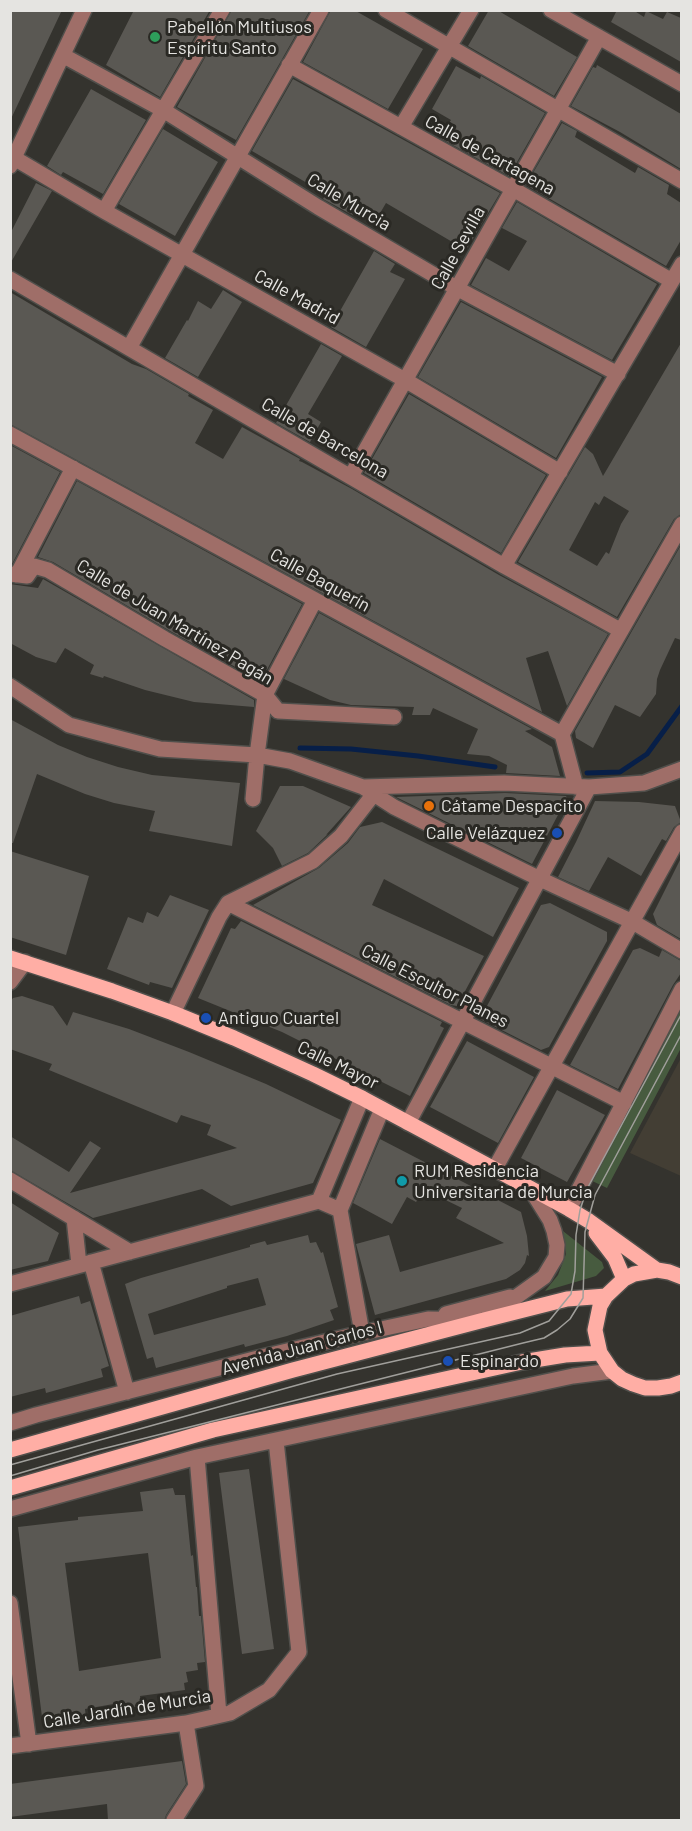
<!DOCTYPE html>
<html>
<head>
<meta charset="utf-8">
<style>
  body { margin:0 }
  #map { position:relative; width:692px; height:1831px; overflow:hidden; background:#34332e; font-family:Barlow,sans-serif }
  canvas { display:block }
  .frame { position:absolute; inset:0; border:12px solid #e5e4e1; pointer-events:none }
</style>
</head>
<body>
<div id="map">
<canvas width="692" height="1831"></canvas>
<div class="frame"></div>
</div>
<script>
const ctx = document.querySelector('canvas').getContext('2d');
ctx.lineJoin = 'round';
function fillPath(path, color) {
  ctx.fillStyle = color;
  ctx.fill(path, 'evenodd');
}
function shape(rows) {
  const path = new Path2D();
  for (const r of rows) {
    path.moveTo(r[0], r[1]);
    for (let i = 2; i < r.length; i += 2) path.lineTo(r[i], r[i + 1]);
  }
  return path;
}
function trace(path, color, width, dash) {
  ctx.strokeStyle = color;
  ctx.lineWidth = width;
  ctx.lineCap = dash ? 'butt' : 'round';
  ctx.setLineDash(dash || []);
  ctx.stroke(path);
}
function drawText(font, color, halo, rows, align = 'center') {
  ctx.font = font + ' Barlow,sans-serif';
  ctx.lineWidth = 6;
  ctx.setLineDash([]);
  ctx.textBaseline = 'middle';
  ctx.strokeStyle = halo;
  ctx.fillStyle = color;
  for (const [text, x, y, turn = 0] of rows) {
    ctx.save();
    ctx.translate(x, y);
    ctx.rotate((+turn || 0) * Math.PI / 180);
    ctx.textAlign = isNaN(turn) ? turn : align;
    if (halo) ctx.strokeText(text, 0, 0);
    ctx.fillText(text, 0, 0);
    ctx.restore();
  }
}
const built = shape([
  [681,1058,681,1176,630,1153]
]);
const green = shape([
  [681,1003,681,1048,607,1188,588,1179],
  [563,1231,602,1262,604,1268,596,1276,545,1291,558,1275,566,1254]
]);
const stream = shape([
  [300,748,351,749,418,756,495,767],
  [587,773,620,772,647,754,682,706]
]);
const building = shape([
  [10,10,62,10,10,121],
  [134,10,210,10,160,97,106,65],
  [232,10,310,10,236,140,177,107],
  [331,10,354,10,423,49,388,109,303,62],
  [489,10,497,10,577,57,554,96,468,46],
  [617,10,633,10,644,17,646,11,663,19,667,12,681,18,681,62,611,22],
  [597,65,681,114,681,169,620,132,571,106,593,67,596,68],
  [456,66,480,79,481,76,545,113,509,176,440,138,451,120,432,109],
  [293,79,500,193,466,250,386,203,376,220,357,208,353,215,347,212,323,199,326,194,252,151],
  [91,89,146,120,103,194,63,172,61,175,47,166],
  [562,123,577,131,575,137,635,173,638,167,669,185,667,194,681,203,681,240,666,266,526,185],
  [163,129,218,162,175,236,119,204],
  [36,183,52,191,10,264,10,234],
  [517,202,657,284,612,360,471,285,486,258,509,271,527,241,502,228],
  [374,251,395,264,390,272,405,279,366,347,331,327],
  [223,290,242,302,198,377,165,358,187,320,188,321,198,301,211,309],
  [10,292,132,364,146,369,189,394,188,396,213,410,195,443,223,459,242,427,300,459,299,461,302,462,352,489,499,575,608,634,567,706,548,651,526,658,542,712,10,424],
  [461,302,602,377,556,458,418,377],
  [681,343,681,514,674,519,617,617,518,562,585,447,593,454,603,476],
  [604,496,629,511,621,524,609,554,606,552,597,566,569,550,595,502,599,505],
  [321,344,342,356,308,414,321,422,310,442,276,423],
  [409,394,546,475,501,553,364,473],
  [10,445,60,472,12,564,10,564],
  [77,481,302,604,261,681,170,631,53,562,38,557],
  [681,545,681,640,675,638,660,670,657,679,656,694,640,717,615,705,593,748,576,738,575,731],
  [43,579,254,700,254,707,194,702,145,690,104,676,103,678,90,674,94,665,65,648,56,663,36,657,10,643,10,584,38,588],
  [319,613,532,729,525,731,552,747,560,776,506,773,507,765,489,756,467,754,478,729,433,708,430,715,412,715,414,707,351,705,330,700,284,679],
  [10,719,58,745,87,757,118,767,152,775,240,783,232,846,149,831,155,811,114,803,85,794,37,774,13,843,10,843],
  [280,786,303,786,351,807,326,835,328,834,308,853,282,866,273,848,256,831],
  [505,793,566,796,567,798,532,864,396,797],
  [595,801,639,802,675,806,681,822,674,827,666,841,662,839,641,876,608,857,589,891,558,877,576,842],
  [382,822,519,888,493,937,384,879,372,905,484,956,457,1006,451,1005,253,905,319,868,348,843,360,827],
  [10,851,89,876,66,955,10,937],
  [681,858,681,939,657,925,653,914],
  [170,895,209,910,172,988,150,982,149,985,107,969,128,917,143,923,147,912,158,917],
  [550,903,607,932,607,941,549,1047,541,1050,480,1019,541,905],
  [241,921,442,1022,440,1026,444,1028,410,1096,282,1032,198,998,231,928,235,929],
  [640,948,659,957,662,950,681,961,681,973,673,985,618,1089,570,1065,633,950],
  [22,996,53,1006,67,1026,73,1012,129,1029,189,1052,266,1084,341,1120,313,1183,231,1206,202,1189,93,1218,10,1170,10,1136,69,1172,90,1141,101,1148,70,1193,237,1148,207,1135,211,1125,181,1115,177,1123,49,1070,52,1064,10,1049,10,1002,13,998],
  [467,1041,534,1077,498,1143,430,1107],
  [557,1090,605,1115,567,1182,521,1158],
  [380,1139,521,1212,527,1236,529,1256,527,1255,525,1263,520,1270,506,1279,375,1315,356,1244,389,1235,400,1272,504,1243,456,1218,462,1208,425,1190,416,1202,407,1197,392,1224,353,1203],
  [10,1202,59,1233,48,1261,10,1270],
  [308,1235,310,1243,316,1242,321,1253,323,1252,338,1307,330,1310,334,1320,287,1336,245,1347,244,1344,156,1368,153,1357,147,1359,125,1284,141,1278,250,1247,250,1245,265,1241,267,1245],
  [258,1278,266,1305,154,1335,148,1314,227,1288,227,1286],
  [79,1296,81,1304,90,1301,109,1366,101,1369,103,1377,46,1393,45,1388,10,1397,10,1316],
  [249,1469,274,1649,242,1654,219,1473],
  [173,1488,175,1495,185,1495,191,1556,193,1555,196,1587,197,1587,199,1616,201,1616,205,1662,197,1663,198,1670,186,1672,188,1682,184,1683,185,1690,140,1696,141,1706,126,1708,125,1702,85,1709,86,1720,52,1724,51,1716,42,1717,18,1527,78,1520,78,1517,143,1511,140,1492],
  [148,1553,161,1658,79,1671,65,1563],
  [182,1761,186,1784,166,1815,164,1821,108,1821,107,1804,10,1817,10,1784]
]);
const minor = shape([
  [386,10,682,181],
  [551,10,682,84],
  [64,56,163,110,318,207,458,289,618,374],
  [289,65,513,189,672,281],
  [401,127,471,10],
  [14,158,104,211,405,380,560,472],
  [10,166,84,10],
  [104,211,222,10],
  [10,279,504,566,620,630],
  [129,348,321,10],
  [10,434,562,734,576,787],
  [351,476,599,37],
  [504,566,682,264],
  [10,574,27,576,34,566,48,570,165,639,265,695,278,711,394,717],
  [17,575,73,468],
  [10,686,69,725,160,749,257,755,290,761,363,787,504,783,589,787,644,783,682,769],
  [562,734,682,524],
  [363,787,394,807,540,879,633,922,682,951],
  [253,799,257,755,265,695,315,600],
  [228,903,624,1103],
  [10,982,25,962],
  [173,1013,219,917,228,903,313,861,341,836,373,795],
  [408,1123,589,787],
  [494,1170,682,832],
  [10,1180,130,1252],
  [319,1201,340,1210,362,1333],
  [319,1201,362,1098],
  [569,1209,682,989],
  [340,1210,382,1109],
  [74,1218,79,1265],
  [91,1262,127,1392],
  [10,1284,319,1201],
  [446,1314,510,1297],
  [10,1423,36,1415,258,1358,362,1333,428,1319,484,1320,544,1277,556,1257,557,1245,554,1231,550,1220,530,1188],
  [197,1457,219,1715],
  [10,1509,197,1457,573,1376,612,1371],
  [10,1603,29,1744],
  [10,1746,186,1723,204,1719,230,1713,269,1690,299,1652,276,1441],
  [174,1820,196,1786,186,1723]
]);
const major = shape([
  [10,958,112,991,173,1013,234,1038,313,1074,362,1098,569,1209,589,1221,657,1270],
  [596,1233,615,1258,624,1279],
  [682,1277,669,1272,657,1270,634,1274,624,1279,606,1296,600,1306,595,1330,600,1353,612,1371,622,1379,633,1384,645,1388,658,1388,671,1386,682,1382],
  [10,1450,293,1370,484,1320,567,1299,606,1296],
  [10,1488,213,1430,522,1362,565,1355,600,1353]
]);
const tram = shape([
  [10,1465,337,1374,520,1333,549,1321,571,1294,575,1271,576,1235,580,1210,587,1189,682,1013],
  [10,1476,98,1450,523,1343,544,1338,557,1330,570,1319,583,1298,585,1232,595,1195,682,1033]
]);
const markers = [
  [155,37,6,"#2e9e5b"],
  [429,806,6,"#e8710a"],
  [557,833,6,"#1a4fb4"],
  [206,1018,6,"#1a4fb4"],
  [402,1181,6,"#0f9aa8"],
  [448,1361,6,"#1a4fb4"]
];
const poiNames = [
  ["Pabellón Multiusos",167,27],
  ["Espíritu Santo",167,48],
  ["Cátame Despacito",441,806],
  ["Calle Velázquez",545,833,"right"],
  ["Antiguo Cuartel",218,1018],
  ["RUM Residencia",414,1171],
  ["Universitaria de Murcia",414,1192],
  ["Espinardo",460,1361]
];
const streetNames = [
  ["Calle de Cartagena",490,155,29],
  ["Calle Murcia",349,202,31],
  ["Calle Sevilla",458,248,-61],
  ["Calle Madrid",297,297,29],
  ["Calle de Barcelona",325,438,30],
  ["Calle Baquerín",320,580,29],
  ["Calle de Juan Martínez Pagán",175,622,31],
  ["Calle Escultor Planes",435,986,27],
  ["Calle Mayor",338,1065,26],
  ["Avenida Juan Carlos I",302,1348,-15],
  ["Calle Jardín de Murcia",127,1709,-9]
];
fillPath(built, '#433e34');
fillPath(green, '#475b3f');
trace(stream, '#071f48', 5);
fillPath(building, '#5a5853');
trace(minor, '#504f4b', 18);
trace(major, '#504f4b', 18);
trace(minor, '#9f6e68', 15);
trace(major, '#ffaea5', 15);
trace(tram, '#a09f9b', 1.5);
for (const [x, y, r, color] of markers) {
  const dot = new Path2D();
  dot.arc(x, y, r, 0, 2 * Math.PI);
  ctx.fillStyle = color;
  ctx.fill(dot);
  trace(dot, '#2a2924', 2);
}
drawText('18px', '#e5e4e1', '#2a2924', poiNames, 'left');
drawText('18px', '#e5e4e1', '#2a2924', streetNames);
</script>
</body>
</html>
